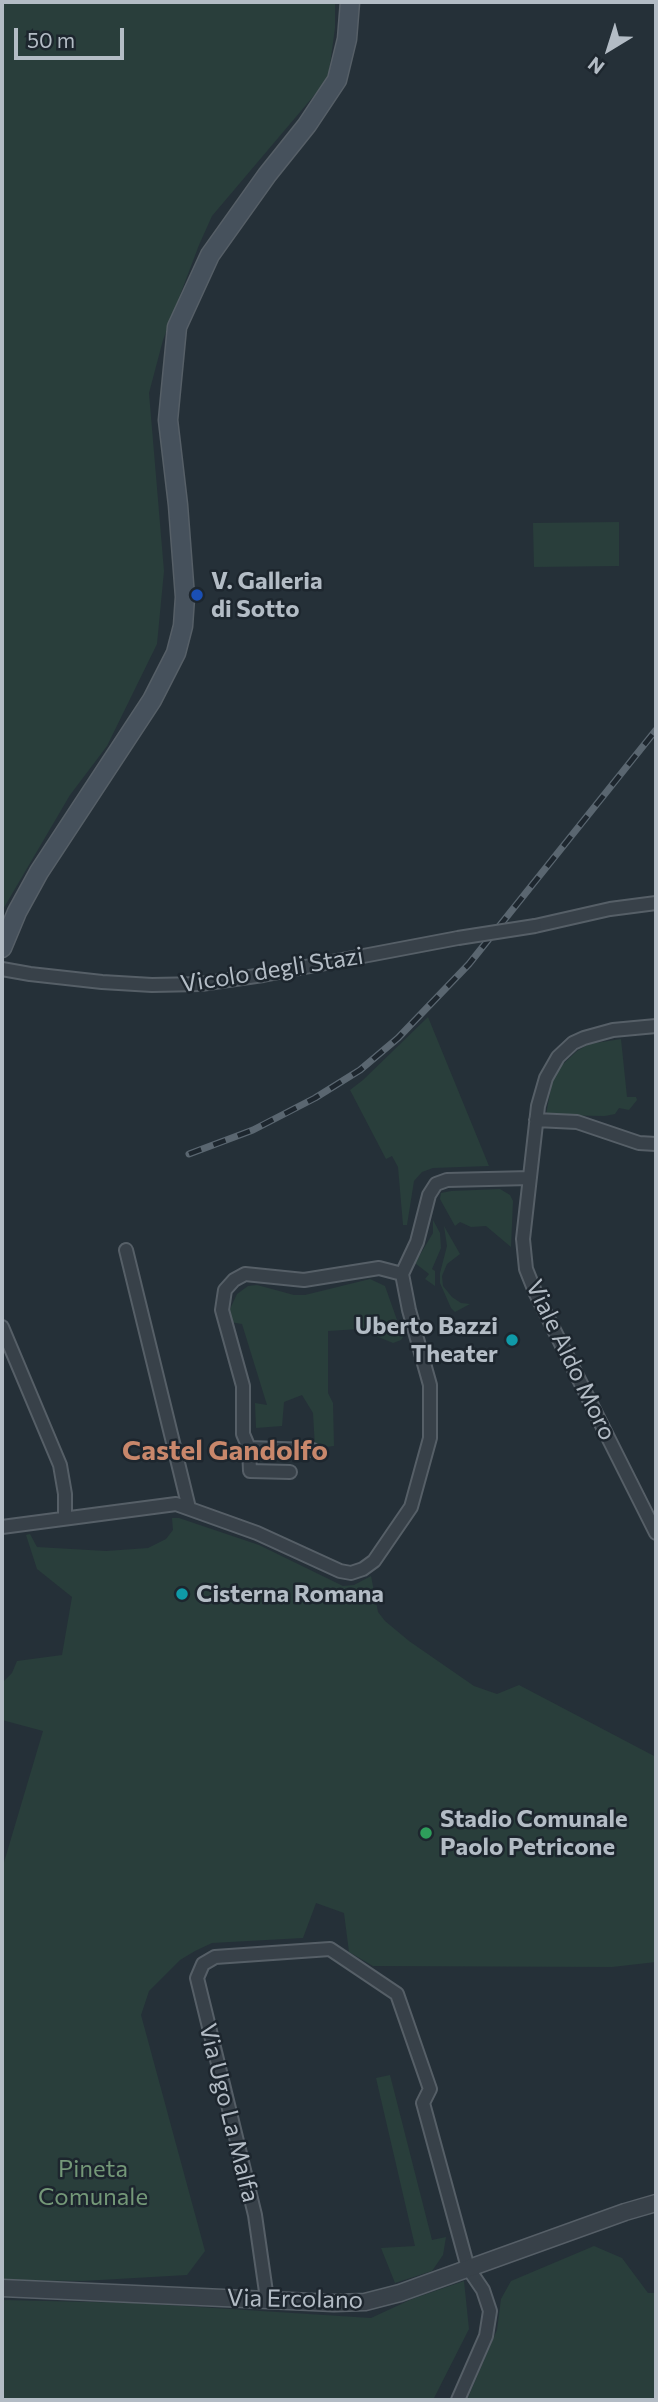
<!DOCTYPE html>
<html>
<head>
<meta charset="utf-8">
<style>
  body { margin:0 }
  #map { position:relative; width:658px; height:2402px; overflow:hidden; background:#253038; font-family:Commissioner,sans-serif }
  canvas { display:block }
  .frame { position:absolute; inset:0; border:4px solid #b3bcc5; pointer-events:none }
  .north { position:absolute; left:574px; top:14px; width:70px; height:70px; -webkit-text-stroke:5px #1d262e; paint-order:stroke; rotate:218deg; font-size:19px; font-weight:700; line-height:28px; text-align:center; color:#b3bcc5 }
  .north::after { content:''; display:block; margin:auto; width:24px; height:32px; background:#b3bcc5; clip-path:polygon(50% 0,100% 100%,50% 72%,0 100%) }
  .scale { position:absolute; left:14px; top:28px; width:110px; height:32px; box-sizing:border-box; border:4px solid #b3bcc5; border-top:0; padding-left:9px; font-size:21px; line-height:24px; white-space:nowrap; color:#b3bcc5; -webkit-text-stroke:5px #1d262e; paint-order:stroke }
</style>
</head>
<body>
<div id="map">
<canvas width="658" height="2402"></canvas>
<div class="frame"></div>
<div class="north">N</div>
<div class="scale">50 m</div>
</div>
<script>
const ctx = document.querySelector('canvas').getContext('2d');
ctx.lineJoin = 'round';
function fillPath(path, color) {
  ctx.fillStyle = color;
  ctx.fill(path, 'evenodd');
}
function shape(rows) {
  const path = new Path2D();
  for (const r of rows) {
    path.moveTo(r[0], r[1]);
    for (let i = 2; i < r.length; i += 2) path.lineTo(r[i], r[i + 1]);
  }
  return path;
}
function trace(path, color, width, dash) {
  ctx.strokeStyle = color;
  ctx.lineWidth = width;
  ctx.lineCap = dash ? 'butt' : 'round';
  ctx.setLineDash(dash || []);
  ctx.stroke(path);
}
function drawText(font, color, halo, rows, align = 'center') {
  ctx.font = font + ' Commissioner,sans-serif';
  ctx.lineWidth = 5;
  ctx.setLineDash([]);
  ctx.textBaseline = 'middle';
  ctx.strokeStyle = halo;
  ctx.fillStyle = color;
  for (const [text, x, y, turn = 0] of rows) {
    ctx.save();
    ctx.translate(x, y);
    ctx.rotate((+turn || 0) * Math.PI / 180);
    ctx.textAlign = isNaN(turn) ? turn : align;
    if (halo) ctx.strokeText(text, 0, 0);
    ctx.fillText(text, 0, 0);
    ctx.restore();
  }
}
const green = shape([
  [2,2,335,2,335,28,328,79,212,216,199,245,163,340,149,393,164,571,157,644,107,746,70,795,2,911],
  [619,522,619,566,534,567,533,523],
  [428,1017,489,1166,433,1168,422,1172,414,1181,407,1225,403,1225,398,1167,392,1156,386,1159,350,1090,363,1080],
  [621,1039,627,1097,636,1097,637,1100,629,1110,619,1108,615,1114,605,1116,546,1115,552,1082,560,1067,577,1051,589,1044],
  [500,1189,510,1195,513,1201,511,1247,486,1226,471,1227,460,1222,455,1226,440,1199,441,1193,451,1191],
  [433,1220,440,1233,441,1248,432,1269,435,1271,435,1286,425,1279,429,1274,415,1263,433,1233],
  [444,1226,460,1254,447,1264,442,1276,443,1286,452,1297,461,1303,470,1304,455,1312,451,1308,440,1283,440,1273,447,1246],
  [370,1279,385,1286,403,1337,401,1340,393,1343,359,1329,328,1331,328,1393,333,1403,334,1446,315,1448,313,1413,302,1395,284,1402,282,1426,256,1428,255,1403,267,1405,242,1324,230,1322,230,1309,237,1294,248,1286,257,1285,294,1295,305,1295],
  [172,1518,179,1518,259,1545,343,1586,354,1585,371,1576,378,1612,385,1621,409,1641,474,1686,497,1694,519,1685,656,1757,656,1962,612,1967,373,1966,349,1952,344,1913,316,1903,303,1938,212,1943,195,1951,180,1960,149,1991,141,2015,205,2251,187,2275,83,2281,2,2280,2,1869,43,1731,2,1720,2,1683,12,1673,17,1661,62,1655,72,1597,37,1569,26,1535,30,1534,37,1547,106,1551,148,1548,166,1539,173,1530],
  [390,2075,432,2240,446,2237,443,2255,432,2271,395,2283,381,2248,415,2246,376,2078],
  [594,2246,622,2258,648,2293,656,2293,656,2400,467,2400,497,2330,501,2299,511,2281],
  [464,2281,469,2329,433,2400,2,2400,2,2300,136,2303,371,2318,412,2299]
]);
const minor = shape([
  [535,926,610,909,656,903],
  [2,969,30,974,102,982,152,985,201,984,263,975,458,938],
  [656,1026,613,1030,584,1038,573,1043,558,1057,546,1078,538,1106,523,1239,526,1269,536,1294,656,1533],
  [536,1120,577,1122,639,1143,656,1144],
  [126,1250,189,1508],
  [2,1327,60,1465,65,1494,65,1518],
  [249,1448,313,1450],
  [290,1472,250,1471,249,1448,243,1434,243,1386,222,1310,225,1290,234,1280,245,1274,304,1280,379,1268,402,1274],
  [2,1527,176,1504,257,1533,340,1571,351,1573,363,1569,374,1561,411,1507,430,1438,430,1385,409,1310,402,1274,417,1242,429,1195,436,1184,447,1180,530,1178],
  [267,2299,255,2215,197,1978,203,1964,215,1957,330,1949,397,1994,430,2089,423,2103,468,2268,483,2290,490,2311,486,2336,458,2400]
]);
const tertiary = shape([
  [2,2288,334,2303,365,2302,400,2293,625,2212,656,2203]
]);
const secondary = shape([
  [2,948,17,912,39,872,152,700,176,653,183,626,185,597,178,505,168,420,177,327,210,255,267,175,307,125,337,80,347,39,350,2]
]);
const rail = shape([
  [189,1154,253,1130,315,1098,360,1070,398,1038,469,964,656,730]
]);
const minorBridge = shape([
  [458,938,535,926]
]);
const markers = [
  [197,595,7,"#1a4fb4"],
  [512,1340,7,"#0f9aa8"],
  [182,1594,7,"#0f9aa8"],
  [426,1833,7,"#2e9e5b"]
];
const poiNames = [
  ["V. Galleria",211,581],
  ["di Sotto",211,609],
  ["Uberto Bazzi",498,1326,"right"],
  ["Theater",498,1354,"right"],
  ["Cisterna Romana",196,1594],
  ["Stadio Comunale",440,1819],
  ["Paolo Petricone",440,1847]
];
const streetNames = [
  ["Vicolo degli Stazi",272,970,-9],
  ["Viale Aldo Moro",571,1360,64],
  ["Via Ugo La Malfa",229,2113,76],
  ["Via Ercolano",295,2299,1]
];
const parkNames = [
  ["Pineta",93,2169],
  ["Comunale",93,2197]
];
const quarterNames = [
  ["Castel Gandolfo",225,1451]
];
fillPath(green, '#293e3b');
trace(minor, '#565f67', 16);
trace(tertiary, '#565f67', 19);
trace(secondary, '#565f67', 21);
trace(minor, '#384149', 12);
trace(tertiary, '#384149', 16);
trace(secondary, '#46515c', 18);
trace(rail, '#5a6670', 7);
trace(rail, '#1d262e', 4.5, [13]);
trace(minorBridge, '#565f67', 16, []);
trace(minorBridge, '#384149', 12);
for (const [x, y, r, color] of markers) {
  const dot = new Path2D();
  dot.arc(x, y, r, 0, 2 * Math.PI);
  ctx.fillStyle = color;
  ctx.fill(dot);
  trace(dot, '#1d262e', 2.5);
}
drawText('bold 24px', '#b3bcc5', '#1d262e', poiNames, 'left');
drawText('24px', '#b3bcc5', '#1d262e', streetNames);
drawText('24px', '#749878', '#1d262e', parkNames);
drawText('bold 28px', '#c8876b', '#1d262e', quarterNames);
</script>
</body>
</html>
